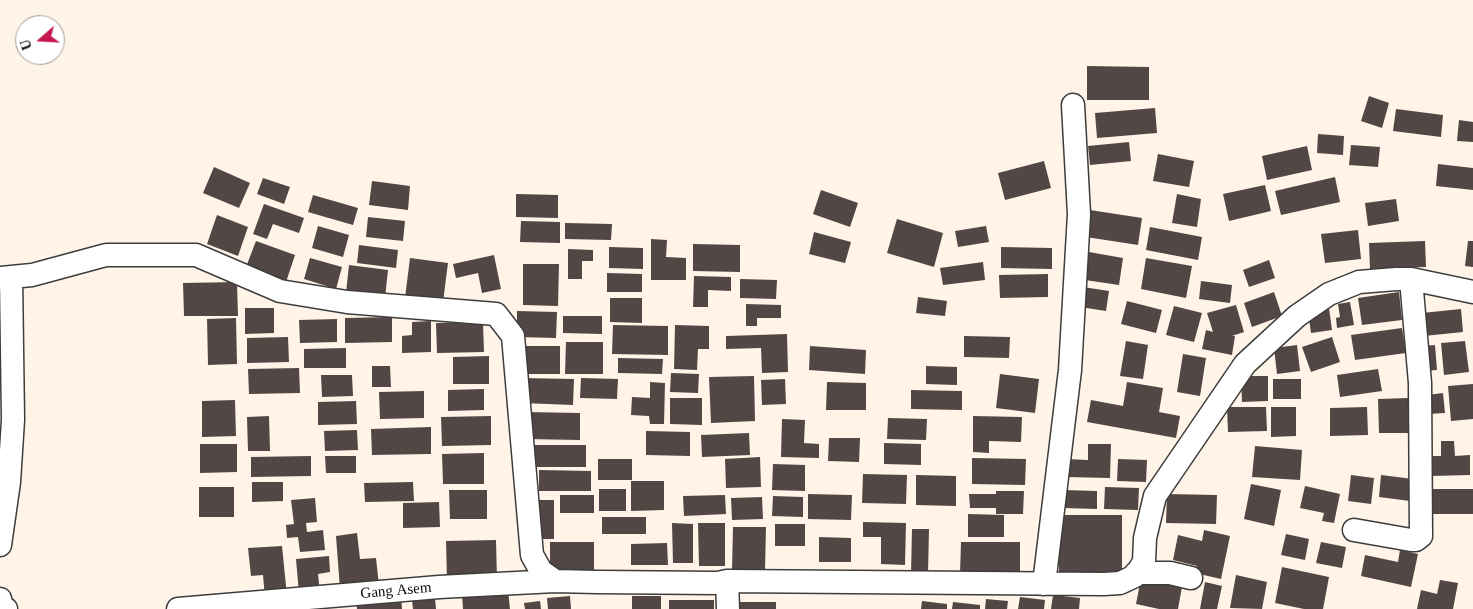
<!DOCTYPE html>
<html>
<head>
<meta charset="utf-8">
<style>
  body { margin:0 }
  #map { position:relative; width:1473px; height:609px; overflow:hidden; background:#fff4e7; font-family:"Times New Roman",serif }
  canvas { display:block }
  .north { position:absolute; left:15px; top:15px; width:50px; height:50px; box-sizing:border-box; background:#fff; border:1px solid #9d9d9d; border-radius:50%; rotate:251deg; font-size:14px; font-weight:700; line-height:20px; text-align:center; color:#0a0a0a }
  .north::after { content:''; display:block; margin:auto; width:18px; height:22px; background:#c5174d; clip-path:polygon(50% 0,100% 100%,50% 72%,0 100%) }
</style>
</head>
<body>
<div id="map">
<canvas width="1473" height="609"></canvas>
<div class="north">U</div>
</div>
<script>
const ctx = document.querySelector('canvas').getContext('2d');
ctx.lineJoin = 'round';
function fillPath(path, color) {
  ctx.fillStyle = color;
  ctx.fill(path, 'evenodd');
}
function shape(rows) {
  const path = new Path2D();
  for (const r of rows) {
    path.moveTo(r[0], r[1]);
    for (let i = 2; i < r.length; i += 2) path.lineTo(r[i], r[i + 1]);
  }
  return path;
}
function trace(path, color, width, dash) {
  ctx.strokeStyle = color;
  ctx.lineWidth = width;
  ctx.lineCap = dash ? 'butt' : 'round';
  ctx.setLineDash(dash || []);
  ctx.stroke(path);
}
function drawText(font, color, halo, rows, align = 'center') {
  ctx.font = font + ' "Times New Roman",serif';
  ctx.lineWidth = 5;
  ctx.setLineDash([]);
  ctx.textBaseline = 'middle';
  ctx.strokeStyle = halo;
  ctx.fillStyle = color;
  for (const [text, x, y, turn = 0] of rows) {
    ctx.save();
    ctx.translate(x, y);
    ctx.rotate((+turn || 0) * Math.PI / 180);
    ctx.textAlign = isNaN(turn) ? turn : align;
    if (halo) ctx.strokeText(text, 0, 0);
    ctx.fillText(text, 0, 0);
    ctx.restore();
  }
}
const building = shape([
  [1087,66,1149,67,1149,100,1087,100],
  [1369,96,1389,103,1382,128,1361,121],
  [1155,108,1157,133,1097,138,1095,113],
  [1396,109,1443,115,1441,137,1393,131],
  [1459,120,1473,122,1473,142,1457,141],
  [1318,134,1344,136,1343,155,1317,153],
  [1129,142,1131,161,1090,165,1088,146],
  [1351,145,1380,147,1378,167,1349,165],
  [1307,146,1312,170,1267,180,1262,156],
  [1158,154,1194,161,1189,187,1153,181],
  [1044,161,1051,188,1005,200,998,173],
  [1438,164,1473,168,1473,190,1436,186],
  [214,167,250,183,239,208,203,193],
  [1335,177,1340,202,1281,215,1275,191],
  [263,178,290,187,284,204,257,194],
  [372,181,410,186,408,210,369,205],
  [1265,185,1271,211,1229,221,1223,194],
  [821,190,858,203,850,227,813,214],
  [516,194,558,195,558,218,516,217],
  [1177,194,1201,199,1197,227,1172,223],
  [313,195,358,208,353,225,308,212],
  [1396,199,1399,221,1368,226,1365,203],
  [264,204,304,218,299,233,273,224,267,239,253,234],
  [1090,210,1142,218,1138,245,1086,237],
  [217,215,248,227,238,256,207,244],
  [368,217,405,221,403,241,366,237],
  [897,219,943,233,934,267,887,253],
  [521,221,560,222,560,243,520,242],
  [565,223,612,224,611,240,565,239],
  [318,226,349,235,343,257,312,248],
  [986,226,989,242,958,247,955,231],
  [1150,227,1202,237,1198,260,1146,250],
  [1358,230,1361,259,1325,263,1321,234],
  [814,232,851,242,845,263,809,254],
  [651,239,667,240,666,257,686,258,686,280,651,280],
  [256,241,295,255,286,282,246,267],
  [1425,241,1426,267,1370,269,1369,243],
  [1468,241,1473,241,1473,267,1465,266],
  [693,244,740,245,740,272,693,271],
  [359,245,398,250,396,268,357,263],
  [609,247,643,248,643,269,609,268],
  [1001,247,1052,248,1052,269,1001,268],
  [568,249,593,250,593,261,582,261,582,279,568,279],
  [1089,252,1123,258,1119,285,1085,280],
  [494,255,501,289,482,293,478,273,456,278,453,264],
  [310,258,342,267,336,289,304,279],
  [410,258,448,263,443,302,405,298],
  [1146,258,1192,266,1186,298,1141,289],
  [1269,260,1275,278,1249,287,1243,270],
  [983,262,985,280,943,285,940,268],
  [523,264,559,264,558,306,523,305],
  [349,265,388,270,385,298,346,293],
  [607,273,642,274,642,292,607,292],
  [1048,274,1048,297,1000,298,999,275],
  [694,276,731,277,731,291,708,290,708,307,693,307],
  [740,279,777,280,776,299,740,298],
  [1201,281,1232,285,1230,303,1199,299],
  [237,282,238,316,184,316,183,283],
  [1083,287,1109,291,1106,311,1080,307],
  [1274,292,1282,316,1252,327,1244,303],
  [1399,292,1402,320,1362,325,1358,298],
  [918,297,947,301,945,316,916,313],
  [610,298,642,298,642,323,610,322],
  [1127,301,1162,310,1156,333,1121,324],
  [1350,302,1354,325,1337,328,1336,318,1340,317,1338,304],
  [746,304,781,305,781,318,757,318,757,326,746,326],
  [1236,305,1244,332,1232,336,1235,336,1232,355,1202,349,1206,330,1213,332,1207,313],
  [1174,306,1202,313,1194,342,1166,335],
  [245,308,274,308,274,333,245,334],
  [1329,308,1332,330,1311,333,1308,311],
  [1461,309,1463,332,1424,336,1422,313],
  [517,311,557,312,556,338,517,337],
  [563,316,602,316,602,334,563,333],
  [392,317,392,342,345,343,345,318],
  [236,318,237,364,208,365,207,319],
  [337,319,337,342,300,343,299,320],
  [431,321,431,352,402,353,402,336,412,335,412,322],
  [483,322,484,352,437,353,436,323],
  [613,325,668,326,668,355,612,354],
  [675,325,709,326,709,349,698,349,697,370,674,369],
  [1402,328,1406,353,1355,360,1351,335],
  [787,334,788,372,762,373,761,348,726,349,726,336],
  [964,336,1010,337,1009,358,964,357],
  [288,337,289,362,247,363,247,338],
  [1332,337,1340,362,1311,372,1302,347],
  [1126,341,1148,345,1143,379,1120,376],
  [1465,341,1469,372,1444,375,1441,343],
  [566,342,603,342,603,374,565,374],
  [1297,345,1300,371,1277,374,1274,348],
  [1435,345,1437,370,1424,371,1422,346],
  [522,346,560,346,560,374,521,374],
  [810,346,866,350,865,374,809,370],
  [346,348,346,368,304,368,304,349],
  [1183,354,1206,358,1200,396,1177,392],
  [489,356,489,384,453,384,453,357],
  [618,358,663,359,662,374,618,373],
  [372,366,390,366,391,387,372,387],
  [926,366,957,367,957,385,926,384],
  [299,368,300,393,249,394,248,369],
  [1378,369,1382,391,1340,397,1337,375],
  [671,373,699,374,698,393,670,392],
  [1000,374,1039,379,1035,413,996,408],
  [321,375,352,375,353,396,322,397],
  [754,376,755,421,711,423,709,377],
  [1241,376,1268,376,1268,401,1242,402],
  [522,378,574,379,573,405,522,403],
  [581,378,618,379,617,399,580,398],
  [785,379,786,404,762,405,761,380],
  [1273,379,1301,379,1301,399,1273,399],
  [650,382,665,383,664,424,650,424,649,416,631,415,632,397,650,398],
  [827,382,866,383,866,410,826,410],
  [1127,382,1163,388,1159,412,1180,416,1176,438,1087,422,1091,400,1123,406],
  [1473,384,1473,419,1451,421,1448,386],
  [484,389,484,410,448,411,448,390],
  [911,390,962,391,962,410,911,409],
  [424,391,424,418,380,419,379,392],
  [1443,393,1445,413,1429,414,1427,395],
  [670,398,702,398,702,425,670,424],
  [1408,398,1408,433,1379,433,1378,399],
  [235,400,236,436,202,437,202,401],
  [356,401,357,424,318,425,318,402],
  [1227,407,1266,407,1267,431,1228,432],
  [1271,407,1296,407,1296,436,1271,437],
  [1367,407,1368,435,1330,436,1330,408],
  [525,412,580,413,580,440,525,439],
  [269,416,270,451,248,451,247,417],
  [491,416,491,445,442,446,441,417],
  [973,416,1022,417,1021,442,989,441,989,453,973,452],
  [888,418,927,419,926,440,887,439],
  [782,419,805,420,804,443,819,444,819,458,781,457],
  [431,427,431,454,372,455,371,429],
  [357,430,358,450,325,451,324,431],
  [646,431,690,432,690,456,646,455],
  [749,433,750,455,702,457,701,435],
  [829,438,860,438,859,462,828,461],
  [1441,441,1454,441,1455,456,1470,455,1470,475,1431,476,1431,456,1441,456],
  [884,443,921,444,921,465,884,464],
  [200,444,237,444,237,472,200,473],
  [1088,444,1111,444,1110,478,1066,477,1066,459,1088,460],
  [529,445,586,445,586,467,530,467],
  [1255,446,1302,450,1300,480,1252,477],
  [484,453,484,484,443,484,442,454],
  [311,456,311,476,251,477,251,457],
  [325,456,356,456,356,473,326,473],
  [760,457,761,487,726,488,725,459],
  [972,458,1026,459,1025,485,972,484],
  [598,459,632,459,632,480,598,480],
  [1118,459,1147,460,1146,482,1117,481],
  [773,464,805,465,805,491,772,490],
  [539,470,591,471,591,491,539,491],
  [863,474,907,475,906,504,862,503],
  [916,475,956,476,956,506,916,505],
  [1351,475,1374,478,1371,504,1348,501],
  [1381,475,1413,479,1410,501,1379,497],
  [631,481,664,481,664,510,631,511],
  [252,482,283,482,283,501,252,502],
  [413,482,414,501,365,502,364,483],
  [1251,484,1281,490,1274,526,1244,519],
  [1305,486,1340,494,1334,523,1322,521,1324,513,1300,508],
  [199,487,234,487,234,517,199,517],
  [1105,487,1139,488,1138,510,1104,509],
  [599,489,626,489,626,511,599,511],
  [1432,489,1473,489,1473,514,1433,514],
  [449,490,487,490,487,519,450,519],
  [1064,490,1097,491,1097,509,1064,508],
  [996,491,1024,491,1023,514,996,514,996,508,970,508,969,494,996,494],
  [808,494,852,495,851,520,808,519],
  [1167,494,1217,495,1216,524,1166,523],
  [560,495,594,495,594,513,560,513],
  [725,495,726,514,684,516,683,496],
  [773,496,803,497,803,517,772,516],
  [762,497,763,519,732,520,731,498],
  [315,498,317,522,306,523,307,532,323,530,325,550,300,552,298,537,287,538,286,525,294,524,291,500],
  [534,500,554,500,554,539,534,539],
  [439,502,440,527,403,528,403,503],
  [968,514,1004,515,1004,537,968,537],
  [1059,515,1122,515,1122,577,1059,577],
  [602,517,646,517,646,534,602,534],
  [863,522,906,523,905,565,881,564,881,537,863,537],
  [672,523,693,524,693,563,673,563],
  [698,523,725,523,725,566,699,566],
  [775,524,805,524,805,546,775,546],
  [733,527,766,527,765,570,732,570],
  [912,529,929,529,928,574,911,574],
  [1204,530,1230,536,1221,579,1195,573,1197,566,1173,560,1178,535,1202,541],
  [357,533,360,559,376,558,379,585,340,589,336,536],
  [1286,534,1309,539,1305,560,1281,555],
  [819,537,851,538,851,562,819,562],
  [496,540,497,580,447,581,446,541],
  [550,542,594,542,594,573,550,573],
  [961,542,1020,542,1020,574,960,574],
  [1321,542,1346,547,1342,568,1316,563],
  [667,543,668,565,631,565,631,544],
  [282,546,287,596,265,598,263,575,251,576,248,548],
  [1400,550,1418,554,1411,587,1361,576,1365,555,1398,562],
  [329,556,330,572,318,574,320,592,299,594,296,559],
  [1282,567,1329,577,1323,609,1304,609,1275,603],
  [1236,575,1267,582,1262,609,1230,608],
  [1141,578,1182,587,1178,609,1159,609,1136,604],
  [1440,580,1458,583,1453,609,1417,609,1421,590,1437,594],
  [1205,582,1222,586,1217,609,1200,609],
  [508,590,510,609,463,609,462,594],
  [1053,595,1080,598,1079,609,1051,609],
  [570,596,571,609,548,609,547,598],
  [632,596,661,596,661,609,632,609],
  [401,597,402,609,357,609,356,601],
  [1020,597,1045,600,1044,609,1018,609],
  [435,598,436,609,413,609,412,600],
  [986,599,1008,601,1007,609,985,609],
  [669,600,714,600,714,609,669,609],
  [540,601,541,609,525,609,524,603],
  [922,601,947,604,947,609,921,609],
  [734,602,776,602,776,609,734,609],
  [953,602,980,605,980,609,952,609]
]);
const street = shape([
  [0,278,32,275,106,255,196,255,280,291,347,302,496,314,513,336,532,555,541,571,555,581,597,582,718,583,727,581,1104,584,1120,583,1135,576,1144,562,1145,538,1155,496,1245,364,1297,316,1329,294,1359,282,1396,279,1411,279,1473,292],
  [1354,530,1411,540,1416,540,1421,536,1420,383,1411,279],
  [0,545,9,482,13,420,11,277],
  [1136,573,1170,573,1191,578],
  [727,581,728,609],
  [1044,584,1070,370,1079,214,1073,105],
  [0,599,2,607,6,609],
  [178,609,439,587,555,581]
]);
const streetNames = [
  ["Gang Asem",396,591,-5]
];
fillPath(building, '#534745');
trace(street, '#3d3d3d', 25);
trace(street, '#fff', 22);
drawText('15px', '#0a0a0a', '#fff', streetNames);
</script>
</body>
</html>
